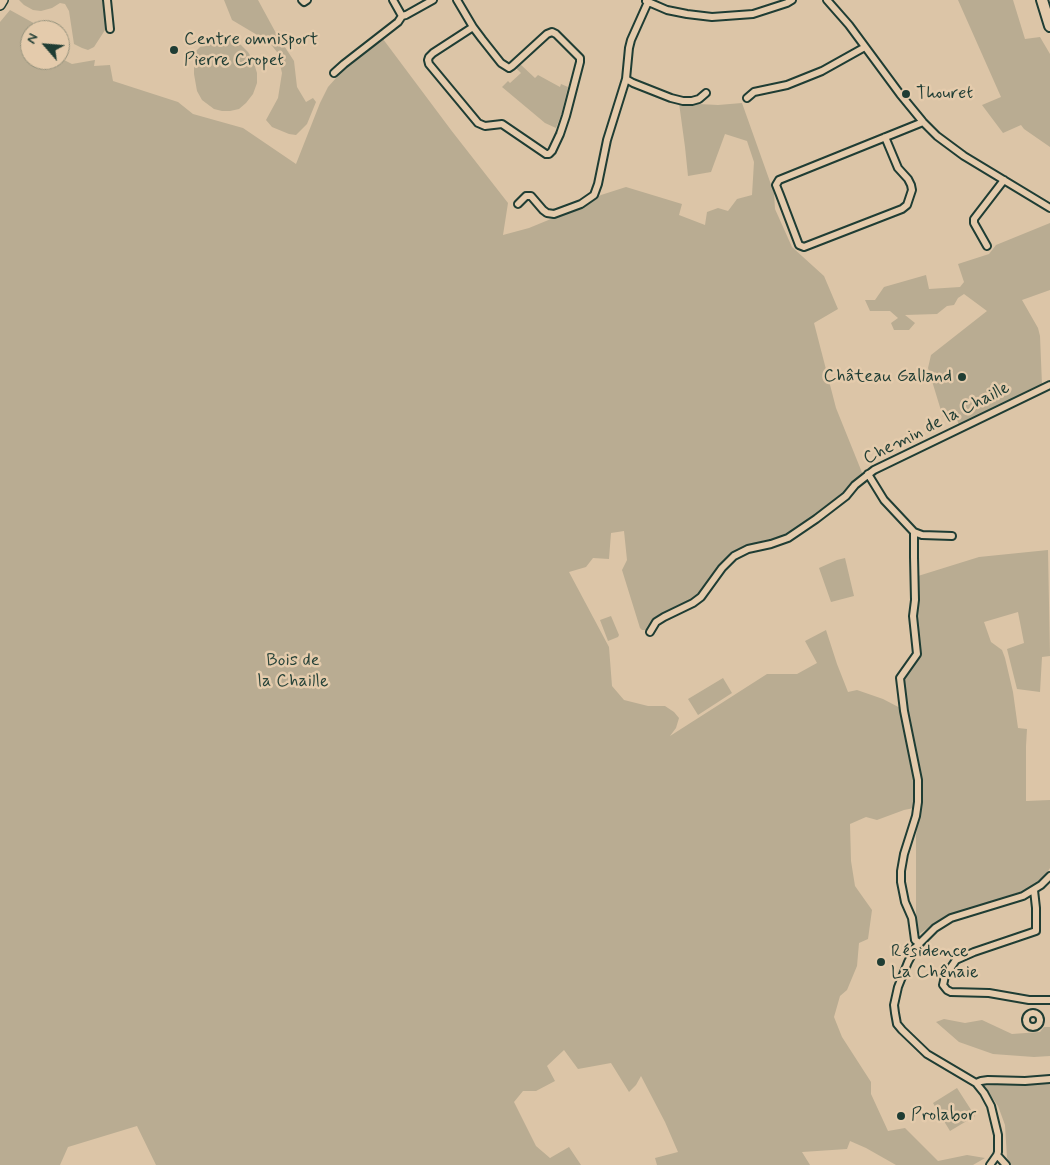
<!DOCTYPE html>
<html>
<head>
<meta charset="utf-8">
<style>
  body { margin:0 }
  #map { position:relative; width:1050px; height:1165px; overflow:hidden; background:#dcc5a7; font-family:Mynerve,sans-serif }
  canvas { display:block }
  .north { position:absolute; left:20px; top:20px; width:50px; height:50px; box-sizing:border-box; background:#e4cbac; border:1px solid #95927c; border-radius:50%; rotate:297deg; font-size:14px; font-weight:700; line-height:20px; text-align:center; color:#1f3d34 }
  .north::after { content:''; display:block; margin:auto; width:18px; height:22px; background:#1f3d34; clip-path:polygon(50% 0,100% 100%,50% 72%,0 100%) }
</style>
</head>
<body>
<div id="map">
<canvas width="1050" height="1165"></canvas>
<div class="north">N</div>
</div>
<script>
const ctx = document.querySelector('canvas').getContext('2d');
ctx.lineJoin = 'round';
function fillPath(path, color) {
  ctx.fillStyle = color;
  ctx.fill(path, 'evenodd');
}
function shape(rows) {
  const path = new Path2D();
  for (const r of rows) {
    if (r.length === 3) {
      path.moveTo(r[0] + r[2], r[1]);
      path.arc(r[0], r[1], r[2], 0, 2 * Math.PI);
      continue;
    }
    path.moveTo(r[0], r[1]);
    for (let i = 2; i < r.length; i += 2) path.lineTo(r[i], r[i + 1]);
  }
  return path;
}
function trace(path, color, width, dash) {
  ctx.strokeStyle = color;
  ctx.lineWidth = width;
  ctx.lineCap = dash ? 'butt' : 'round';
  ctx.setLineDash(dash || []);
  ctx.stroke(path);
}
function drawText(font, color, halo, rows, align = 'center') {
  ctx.font = font + ' Mynerve,sans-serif';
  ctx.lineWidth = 5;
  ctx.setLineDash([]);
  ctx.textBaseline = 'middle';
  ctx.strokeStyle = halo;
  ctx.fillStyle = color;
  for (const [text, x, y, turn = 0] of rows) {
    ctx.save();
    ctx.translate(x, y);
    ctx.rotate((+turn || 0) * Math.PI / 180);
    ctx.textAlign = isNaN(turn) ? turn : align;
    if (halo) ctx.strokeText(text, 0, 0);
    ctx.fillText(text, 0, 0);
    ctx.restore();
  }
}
const green = shape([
  [19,0,102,0,105,11,105,30,94,47,88,50,82,48,74,44,69,11,65,4,60,3,52,8,41,11,33,10,24,5],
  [224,0,258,0,277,35,294,61,297,87,306,102,313,98,316,102,307,124,296,135,289,134,272,127,266,120,278,98,282,73,277,52,269,42,232,20],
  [958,0,1013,0,1025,39,1040,37,1050,54,1050,147,1024,129,1021,125,1003,133,982,105,1001,97],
  [10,10,39,26,51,23,54,25,54,30,30,30,30,60,60,60,60,58,72,64,95,60,94,66,110,65,113,81,178,102,193,114,243,128,296,164,320,103,328,87,345,68,383,39,451,130,508,203,503,235,529,228,580,207,601,195,626,187,682,204,679,215,705,225,707,212,718,208,728,211,737,199,752,195,754,162,747,141,725,134,711,172,688,176,685,147,679,103,718,105,742,103,774,193,775,209,792,247,824,276,838,309,814,323,836,408,863,475,844,494,819,514,786,536,741,551,703,591,692,602,649,630,642,630,640,628,622,570,627,560,624,531,611,533,609,559,593,558,586,567,569,572,609,647,612,686,624,700,648,706,665,706,674,712,679,718,676,728,670,736,767,674,797,674,817,663,805,641,826,630,837,664,848,692,857,690,883,699,906,711,902,678,919,657,915,617,918,576,979,557,1048,550,1050,656,1042,657,1040,692,1017,689,1007,649,1024,643,1018,612,984,622,991,642,1002,650,1005,658,1013,692,1018,728,1027,729,1026,746,1026,801,1050,800,1050,868,1048,871,1034,887,940,920,919,934,916,919,916,836,919,807,904,810,877,820,866,817,850,824,851,861,855,886,872,910,868,939,859,943,857,966,847,990,840,996,834,1017,842,1037,871,1082,871,1094,888,1131,905,1128,938,1161,967,1155,985,1158,973,1165,896,1165,866,1148,850,1141,847,1149,802,1152,810,1165,657,1165,655,1158,678,1152,665,1122,641,1076,636,1085,629,1092,611,1063,578,1069,564,1050,547,1066,555,1081,536,1091,523,1091,514,1102,536,1146,550,1158,569,1147,581,1165,156,1165,137,1126,68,1147,60,1165,0,1165,0,22],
  [223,38,231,39,241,45,248,52,253,60,257,73,257,83,253,94,246,103,239,109,230,111,222,111,214,109,202,100,197,91,194,74,194,61,196,51,203,44,213,39],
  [520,64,535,78,538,75,560,87,561,84,568,87,561,115,556,128,545,123,502,87,508,81,510,83,521,73,516,68],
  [1050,223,1050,290,1022,300,1038,328,1040,336,1042,385,959,425,954,411,943,417,928,368,931,355,987,311,964,294,958,298,954,305,947,306,937,314,905,315,915,323,909,330,894,330,891,323,898,318,890,311,870,311,865,300,875,300,884,287,926,275,929,289,960,287,964,282,958,264,989,254,996,245],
  [845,558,854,596,831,602,819,568,837,560],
  [611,616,619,635,618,637,608,641,600,620],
  [723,678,732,693,698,715,688,699],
  [944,1019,965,1023,982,1020,1012,1034,1040,1032,1044,1027,1050,1027,1050,1056,1034,1057,993,1054,959,1042,936,1022],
  [1050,1080,1050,1165,1011,1165,1007,1158,1005,1125,998,1106,984,1086],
  [957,1088,975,1116,950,1131,933,1103]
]);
const minor = shape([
  [107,0,110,29],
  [302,0,304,2,307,0],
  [393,0,402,16],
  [457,0,473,27,482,39,501,63,509,68,512,66,547,34,552,32,556,34,580,58,580,62,566,116,560,134,552,151,549,154,546,154,502,124,485,126,478,123,429,64,428,60,429,57,433,53,473,27],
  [827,0,849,25,900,94,923,122,937,136,964,156,1050,208],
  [646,1,667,10,687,14,712,17,753,14,787,3,792,0],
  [334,73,344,64,398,22,402,16,406,15,433,0],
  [626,79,633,83,671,98,683,101,692,101,699,99,706,93],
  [747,98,754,92,787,85,822,71,865,47],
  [885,137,898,168,908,179,911,185,912,190,907,205,902,209,804,247,799,245,780,195,776,185,779,180,923,122],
  [518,204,526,196,531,196,543,210,547,213,554,214,581,204,594,195,598,184,607,140,626,79,629,48,631,40,648,2],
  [987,246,974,223,974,219,1004,180],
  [868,474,884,500,914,532,922,535,952,536],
  [914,532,914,557,915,600,913,616,917,654,900,678,904,711,918,780,918,802,916,816,904,854,901,871,901,882,905,902,912,918,915,940,919,943],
  [650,632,656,622,664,617,693,603,701,597,722,568,734,556,748,549,771,544,788,538,816,519,846,496,855,485,874,470,1050,385],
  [1034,890,1036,908,1036,931,974,952,956,960,945,976,943,985,947,990,951,992,989,993,1029,1000,1050,1000],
  [1033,1020,7],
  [976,1083,981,1081,988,1080,1025,1081,1050,1079],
  [997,1155,1006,1165],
  [990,1165,997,1155,998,1152,998,1135,991,1106,984,1093,976,1083,927,1054,902,1030,897,1024,895,1013,894,1005,898,987,908,962,916,947,935,928,951,918,1023,896,1041,885,1050,876]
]);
const secondary = shape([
  [0,5,3,0]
]);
const trunk = shape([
  [1042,0,1050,26]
]);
const markers = [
  [174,50,5,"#1f3d34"],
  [906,94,5,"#1f3d34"],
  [962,377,5,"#1f3d34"],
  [881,962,5,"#1f3d34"],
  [901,1116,5,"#1f3d34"]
];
const poiNames = [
  ["Centre omnisport",184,40],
  ["Pierre Cropet",184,61],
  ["Thouret",916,94],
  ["Château Galland",952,377,"right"],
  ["Résidence",891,952],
  ["La Chênaie",891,973],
  ["Prolabor",911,1116]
];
const streetNames = [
  ["Chemin de la Chaille",937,424,-27]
];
const parkNames = [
  ["Bois de",293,661],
  ["la Chaille",293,682]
];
fillPath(green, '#b9ac92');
trace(minor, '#1f3d34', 10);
trace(secondary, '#1f3d34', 12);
trace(trunk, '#1f3d34', 14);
trace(minor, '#e4cbac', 6);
trace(secondary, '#e4cbac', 9);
trace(trunk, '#e4cbac', 10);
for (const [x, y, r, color] of markers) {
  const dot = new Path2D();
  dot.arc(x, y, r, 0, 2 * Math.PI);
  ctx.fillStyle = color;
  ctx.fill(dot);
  trace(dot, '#e4cbac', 2);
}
drawText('18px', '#1f3d34', '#e4cbac', poiNames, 'left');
drawText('18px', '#1f3d34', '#e4cbac', streetNames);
drawText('18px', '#274339', '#e4cbac', parkNames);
</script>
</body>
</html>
